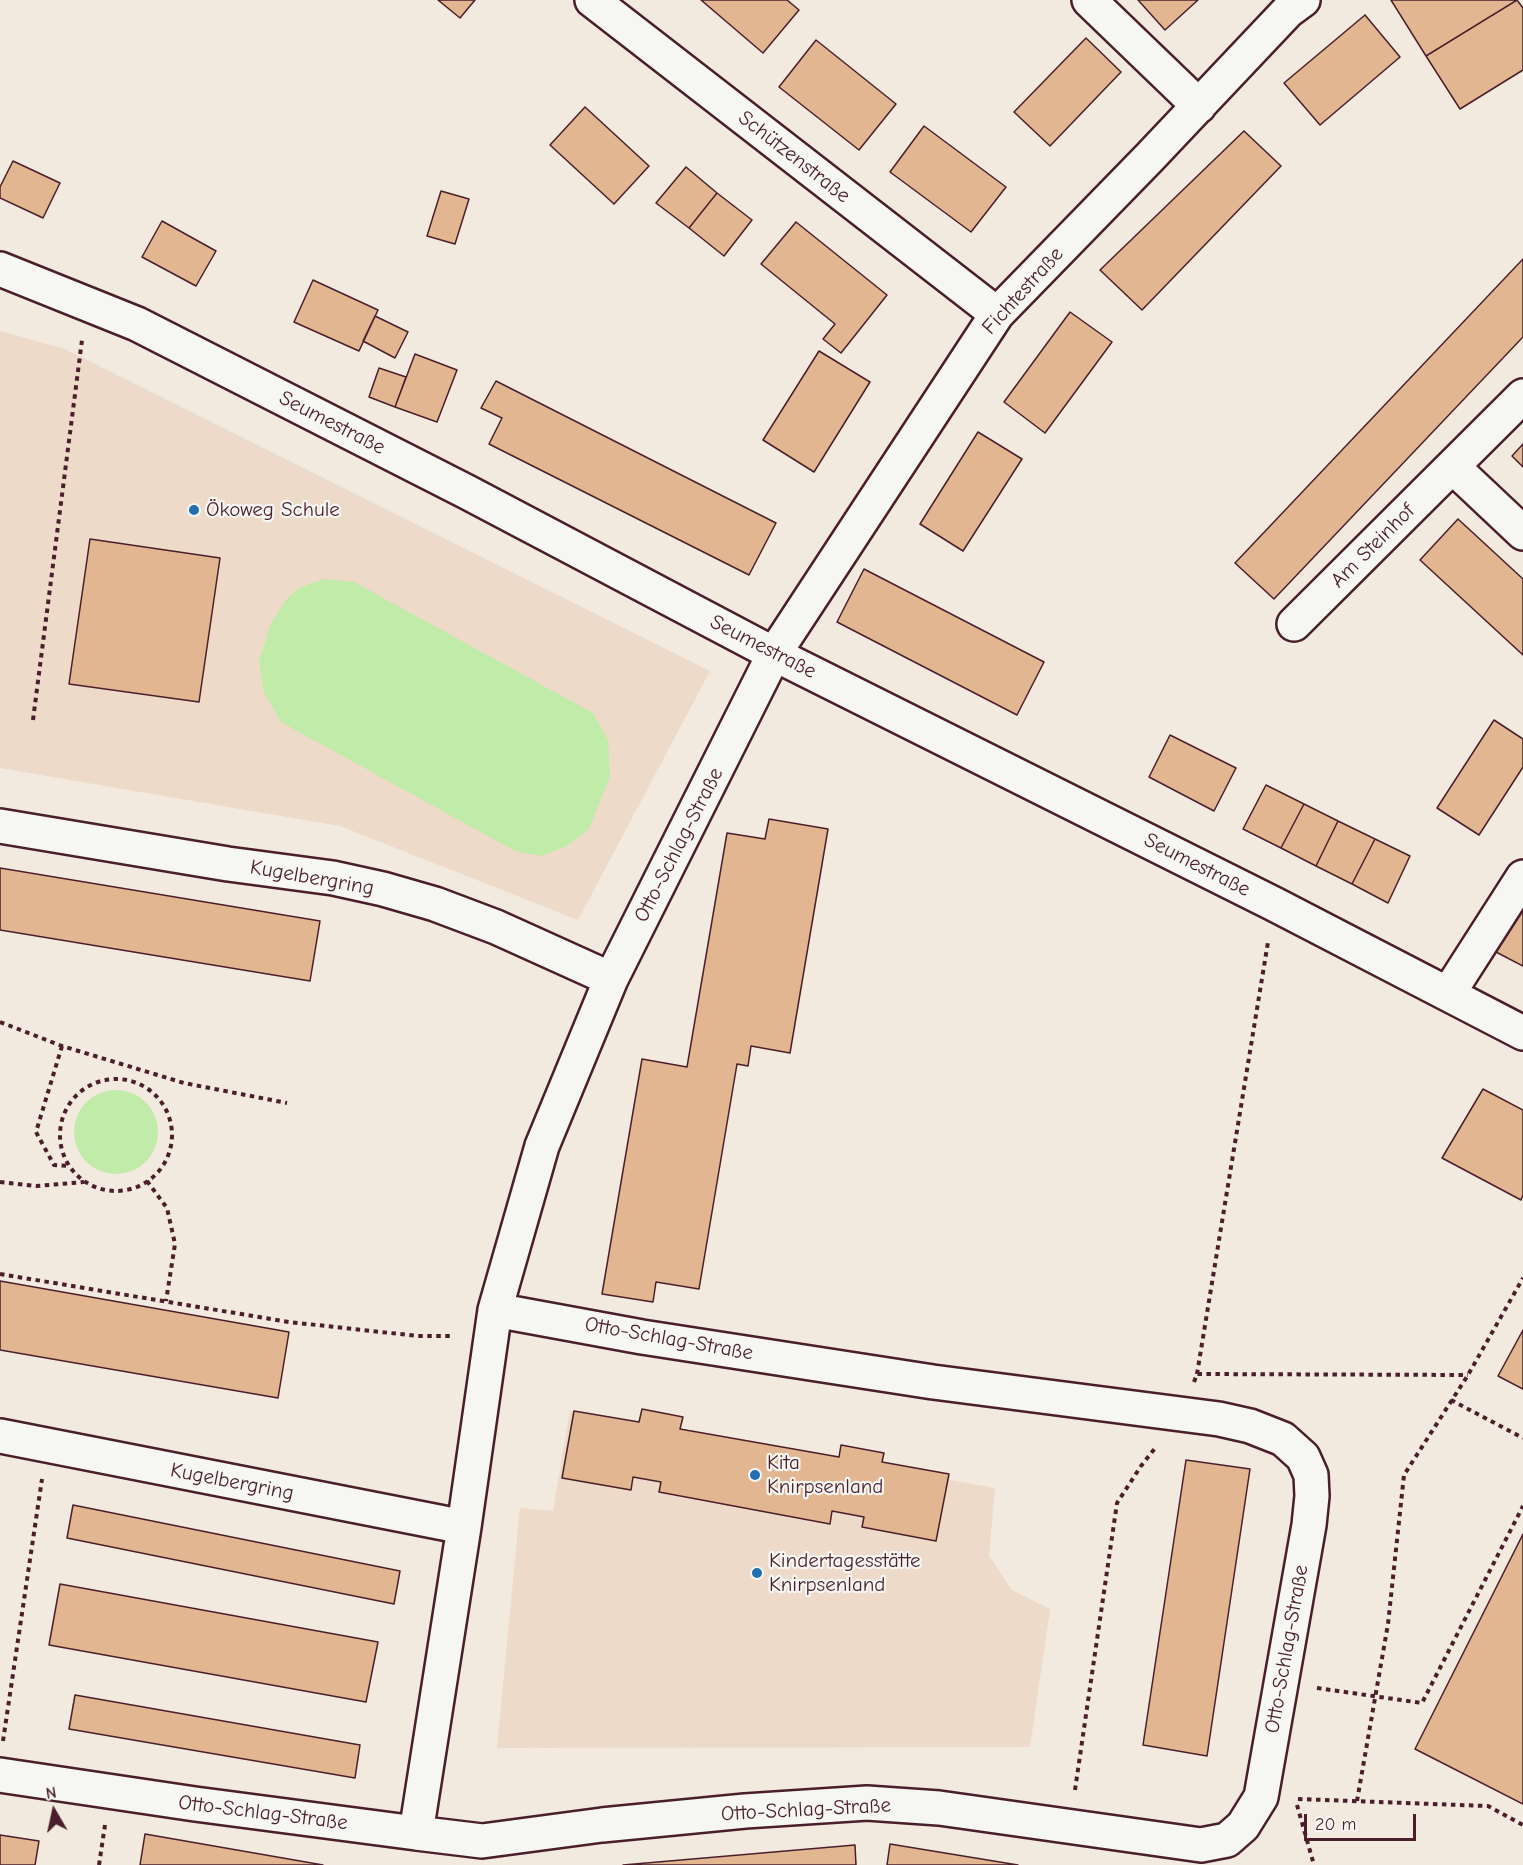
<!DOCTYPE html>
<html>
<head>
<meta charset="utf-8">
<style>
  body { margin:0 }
  #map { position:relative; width:1523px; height:1865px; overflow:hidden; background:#f2e9df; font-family:"Comic Neue",sans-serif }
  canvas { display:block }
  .north { position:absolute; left:24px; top:1781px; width:60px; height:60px; -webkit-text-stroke:4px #f6f6f2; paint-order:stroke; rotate:351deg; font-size:16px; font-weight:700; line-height:24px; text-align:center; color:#4a1f2b }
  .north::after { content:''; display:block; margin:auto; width:21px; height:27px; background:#4a1f2b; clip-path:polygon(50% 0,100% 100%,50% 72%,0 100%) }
  .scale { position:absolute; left:1304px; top:1814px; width:112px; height:27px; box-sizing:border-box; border:3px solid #4a1f2b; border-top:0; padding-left:8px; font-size:18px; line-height:21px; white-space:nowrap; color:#4a1f2b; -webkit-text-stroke:4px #f6f6f2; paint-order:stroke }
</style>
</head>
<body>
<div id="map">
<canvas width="1523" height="1865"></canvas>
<div class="north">N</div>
<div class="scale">20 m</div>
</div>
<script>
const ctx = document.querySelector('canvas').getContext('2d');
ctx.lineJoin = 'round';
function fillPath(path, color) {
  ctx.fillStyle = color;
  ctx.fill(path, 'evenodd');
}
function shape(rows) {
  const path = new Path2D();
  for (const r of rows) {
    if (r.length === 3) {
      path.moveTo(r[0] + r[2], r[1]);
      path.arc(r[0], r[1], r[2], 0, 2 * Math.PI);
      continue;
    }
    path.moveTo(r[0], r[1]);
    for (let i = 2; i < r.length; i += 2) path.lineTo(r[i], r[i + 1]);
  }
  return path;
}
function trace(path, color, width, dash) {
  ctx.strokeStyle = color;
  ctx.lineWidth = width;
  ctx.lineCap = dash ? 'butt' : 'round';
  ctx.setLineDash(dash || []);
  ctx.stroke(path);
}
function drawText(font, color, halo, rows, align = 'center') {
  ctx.font = font + ' "Comic Neue",sans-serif';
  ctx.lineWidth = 4.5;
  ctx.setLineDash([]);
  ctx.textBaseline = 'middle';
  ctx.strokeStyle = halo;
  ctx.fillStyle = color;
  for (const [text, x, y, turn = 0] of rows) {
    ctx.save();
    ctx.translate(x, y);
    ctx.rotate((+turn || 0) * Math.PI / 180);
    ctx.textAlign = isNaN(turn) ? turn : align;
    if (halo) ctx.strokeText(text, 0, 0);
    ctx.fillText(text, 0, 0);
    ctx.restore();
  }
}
const built = shape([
  [0,331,65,349,710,671,578,920,340,826,0,768],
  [570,1411,995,1488,989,1556,1012,1590,1050,1609,1030,1747,497,1748,520,1508,553,1511]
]);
const green = shape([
  [323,579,354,582,593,713,608,740,610,776,589,829,567,846,541,856,515,851,281,722,264,693,259,662,271,623,285,601,299,588],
  [116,1132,42]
]);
const building = shape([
  [438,0,475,0,460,18,438,0],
  [701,0,787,0,799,10,763,53,701,0],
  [1138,0,1198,0,1165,30,1138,0],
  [1391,0,1517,0,1426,56,1391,0],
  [1517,0,1523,8,1523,70,1460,109,1426,56,1517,0],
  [1365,15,1400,57,1320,125,1284,83,1365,15],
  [1086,38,1121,72,1050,146,1014,112,1086,38],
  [816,40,896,104,859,150,779,87,816,40],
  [585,107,649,166,614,204,550,145,585,107],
  [924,126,1006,187,971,232,890,172,924,126],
  [1244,131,1281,166,1142,310,1100,270,1244,131],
  [13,161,60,183,43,218,0,198,0,187,13,161],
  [686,167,717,193,689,228,656,203,686,167],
  [441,191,469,199,455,244,427,236,441,191],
  [717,193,752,220,724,256,689,228,717,193],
  [162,221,216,251,196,286,142,257,162,221],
  [796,222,887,295,841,353,823,339,835,324,761,264,796,222],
  [1523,259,1523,337,1274,599,1235,563,1523,259],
  [313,280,378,310,359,351,294,322,313,280],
  [1070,312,1112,342,1045,433,1004,402,1070,312],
  [375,316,408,332,395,358,363,341,375,316],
  [819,351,870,382,814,472,763,440,819,351],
  [415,354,457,370,437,422,395,407,415,354],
  [379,368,406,377,395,407,369,397,379,368],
  [496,381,776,523,749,575,489,444,502,418,481,408,496,381],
  [978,432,1022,459,963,551,920,524,978,432],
  [1523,444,1523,467,1512,456,1523,444],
  [1458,519,1523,579,1523,655,1420,560,1458,519],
  [90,539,220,558,199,702,69,684,90,539],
  [864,569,1044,662,1017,715,837,622,864,569],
  [1494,720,1523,739,1523,767,1479,835,1437,808,1494,720],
  [1170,735,1236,768,1214,811,1149,777,1170,735],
  [1266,785,1304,804,1281,848,1243,829,1266,785],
  [1304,804,1338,821,1316,866,1281,848,1304,804],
  [769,819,828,829,790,1053,751,1046,748,1066,737,1064,699,1289,656,1282,653,1302,602,1294,642,1059,687,1067,727,833,765,839,769,819],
  [1338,821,1375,839,1352,884,1316,866,1338,821],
  [1375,839,1410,856,1388,903,1352,884,1375,839],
  [0,868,320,921,310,981,0,930,0,868],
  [1523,902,1523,966,1496,952,1523,902],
  [1483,1089,1523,1110,1523,1195,1521,1200,1442,1158,1483,1089],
  [0,1281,289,1332,278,1398,0,1350,0,1281],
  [1523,1330,1523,1389,1498,1376,1523,1330],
  [642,1409,683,1417,680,1429,839,1457,841,1445,884,1453,882,1462,949,1474,936,1541,862,1527,864,1517,832,1511,830,1524,659,1492,661,1482,633,1477,631,1490,562,1478,574,1411,639,1422,642,1409],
  [1186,1460,1250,1469,1207,1756,1143,1745,1186,1460],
  [73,1505,400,1571,394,1604,67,1538,73,1505],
  [1523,1534,1523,1804,1415,1749,1523,1534],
  [60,1584,378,1642,366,1702,49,1645,60,1584],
  [75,1695,360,1745,355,1778,69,1729,75,1695],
  [145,1834,323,1865,140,1865,145,1834],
  [0,1835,39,1841,35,1865,0,1865,0,1835],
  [890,1844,1018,1865,887,1865,890,1844],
  [855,1845,856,1865,623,1865,855,1845]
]);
const path = shape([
  [33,720,82,340],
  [0,1022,62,1046,184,1083,287,1103],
  [62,1046,36,1132,54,1165,69,1166],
  [116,1135,56],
  [147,1181,167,1208,175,1244,166,1301],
  [0,1182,36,1186,84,1182],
  [0,1274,289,1322,418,1336,454,1336],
  [1197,1374,1268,942],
  [1194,1382,1197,1374,1468,1375],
  [1451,1400,1523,1438],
  [1317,1688,1422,1703,1523,1506],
  [3,1741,42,1479],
  [1075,1790,1117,1503,1141,1466,1156,1447],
  [1298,1799,1488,1806,1523,1825],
  [1357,1801,1388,1624,1404,1475,1468,1375,1523,1278],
  [1297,1805,1314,1865],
  [99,1865,105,1825]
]);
const minor = shape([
  [592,0,997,314],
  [1089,0,1199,106],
  [0,269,137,324,467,492,774,654,1274,904,1523,1033],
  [1453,467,1523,533],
  [1294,624,1523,396],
  [0,826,228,864,333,878,383,889,435,904,496,927,611,979],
  [1448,994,1523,877],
  [0,1436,464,1527],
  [0,1775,195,1804,416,1833,464,1527,495,1310,542,1146,611,979,774,654,997,314,1149,158,1288,11,1303,0],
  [416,1833,482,1841,602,1825,745,1811,867,1803,939,1808,1201,1845,1227,1840,1243,1826,1261,1797,1309,1525,1312,1496,1311,1475,1303,1457,1283,1439,1250,1426,1219,1419,933,1382,642,1337,495,1310]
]);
const markers = [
  [194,510,6,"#1f6fb2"],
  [755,1475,6,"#1f6fb2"],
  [757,1573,6,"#1f6fb2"]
];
const streetNames = [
  ["Schützenstraße",794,157,38],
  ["Fichtestraße",1023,291,-48],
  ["Seumestraße",332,423,27],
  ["Am Steinhof",1373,546,-45],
  ["Seumestraße",763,647,27],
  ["Otto-Schlag-Straße",679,845,-63],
  ["Seumestraße",1197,865,27],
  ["Kugelbergring",312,878,10],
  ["Otto-Schlag-Straße",669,1339,10],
  ["Kugelbergring",232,1482,11],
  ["Otto-Schlag-Straße",1287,1649,-80],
  ["Otto-Schlag-Straße",806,1810,-3],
  ["Otto-Schlag-Straße",263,1813,7]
];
const poiNames = [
  ["Ökoweg Schule",206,510],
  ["Kita",767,1463],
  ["Knirpsenland",767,1487],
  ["Kindertagesstätte",769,1561],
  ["Knirpsenland",769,1585]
];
fillPath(built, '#eddac8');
fillPath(green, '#c0eba8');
fillPath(building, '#e1b691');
trace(building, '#4a1f2b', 1.5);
trace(minor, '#4a1f2b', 38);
trace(path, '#4a1f2b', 4, [4.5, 4.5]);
trace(minor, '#f6f6f2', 33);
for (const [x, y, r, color] of markers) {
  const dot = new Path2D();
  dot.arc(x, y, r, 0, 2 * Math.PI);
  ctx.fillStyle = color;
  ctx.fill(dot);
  trace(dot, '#f6f6f2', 2);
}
drawText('21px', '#4a1f2b', '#f6f6f2', streetNames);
drawText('21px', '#4a1f2b', '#f6f6f2', poiNames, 'left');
</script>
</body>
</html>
